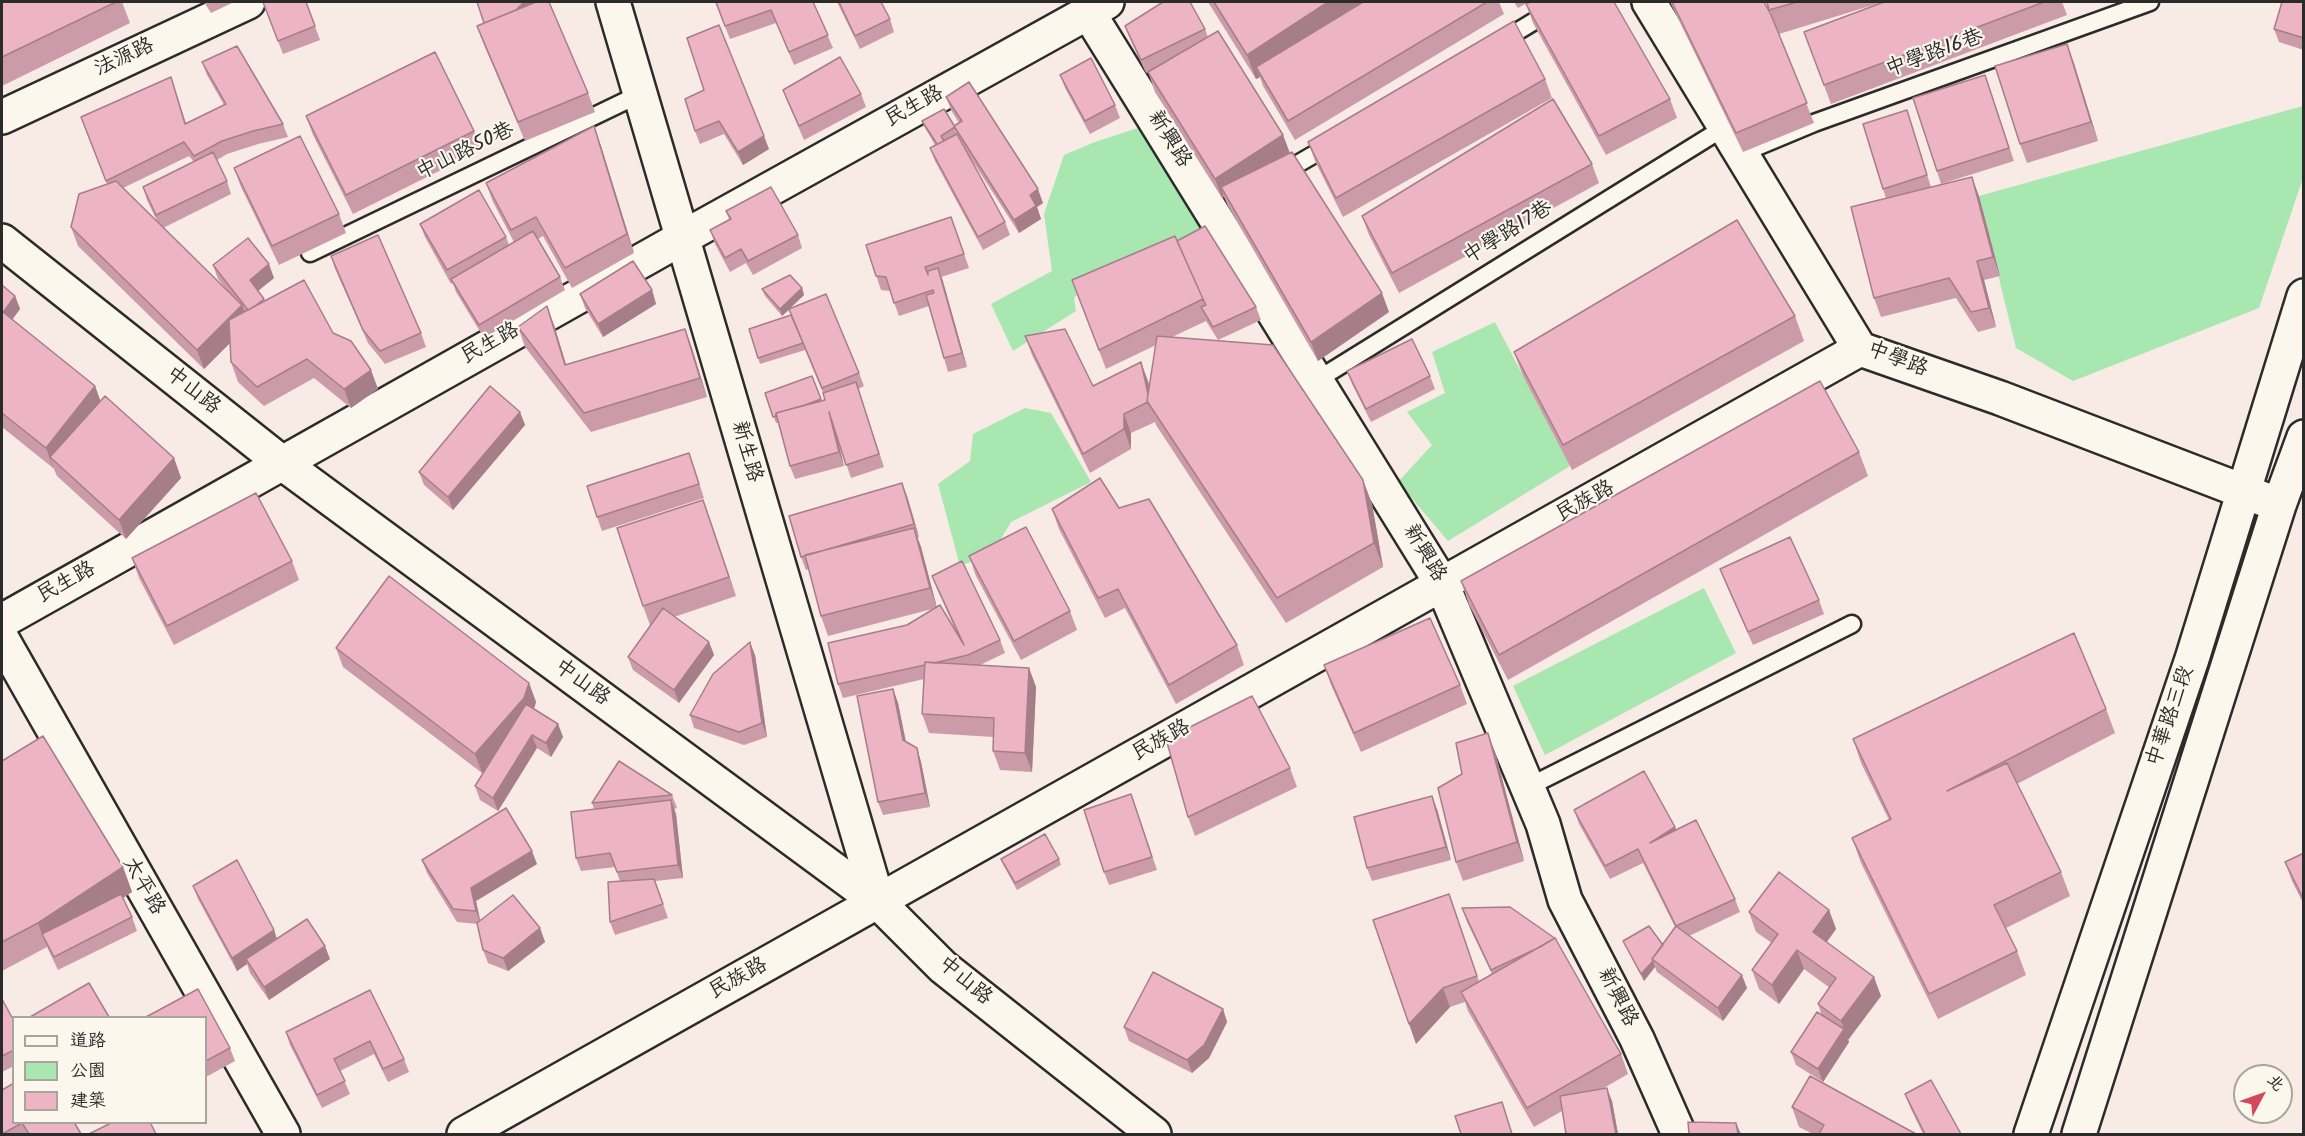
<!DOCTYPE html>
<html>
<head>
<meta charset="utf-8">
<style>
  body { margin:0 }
  #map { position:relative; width:2305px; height:1136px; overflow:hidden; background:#f8eae4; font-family:Kalam,"LXGW WenKai TC",sans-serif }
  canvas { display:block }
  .frame { position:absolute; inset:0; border:3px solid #2b2b2b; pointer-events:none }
  .legend { position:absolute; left:12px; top:1016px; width:195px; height:108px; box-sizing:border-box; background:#fbf7ec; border:2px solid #a8a59f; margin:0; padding:8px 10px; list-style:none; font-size:18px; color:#2b2b2b }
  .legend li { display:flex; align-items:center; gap:12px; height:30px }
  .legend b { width:30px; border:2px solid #a8a59f }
  .north { position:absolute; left:2233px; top:1064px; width:60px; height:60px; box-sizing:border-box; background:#fbf7ec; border:2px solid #a8a59f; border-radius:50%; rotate:49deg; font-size:16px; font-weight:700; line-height:24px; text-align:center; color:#2b2b2b }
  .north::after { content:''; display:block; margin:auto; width:21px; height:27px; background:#d1495b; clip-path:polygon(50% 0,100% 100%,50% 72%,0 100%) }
</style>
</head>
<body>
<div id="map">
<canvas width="2305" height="1136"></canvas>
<div class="frame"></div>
<ul class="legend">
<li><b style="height:8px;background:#fbf7ec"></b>道路</li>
<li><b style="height:16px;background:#a8e7af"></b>公園</li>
<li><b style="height:16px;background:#edb4c5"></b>建築</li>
</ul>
<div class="north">北</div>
</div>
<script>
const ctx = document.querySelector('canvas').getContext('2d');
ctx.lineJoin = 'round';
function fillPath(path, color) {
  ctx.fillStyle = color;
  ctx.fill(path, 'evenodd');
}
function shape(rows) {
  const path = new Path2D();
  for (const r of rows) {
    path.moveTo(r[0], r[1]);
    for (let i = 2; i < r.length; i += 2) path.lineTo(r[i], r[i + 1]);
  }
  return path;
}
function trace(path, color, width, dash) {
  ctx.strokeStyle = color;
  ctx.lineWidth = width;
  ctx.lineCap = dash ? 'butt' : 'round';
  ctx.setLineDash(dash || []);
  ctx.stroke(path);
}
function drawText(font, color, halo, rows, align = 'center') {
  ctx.font = font + ' Kalam,"LXGW WenKai TC",sans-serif';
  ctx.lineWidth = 4.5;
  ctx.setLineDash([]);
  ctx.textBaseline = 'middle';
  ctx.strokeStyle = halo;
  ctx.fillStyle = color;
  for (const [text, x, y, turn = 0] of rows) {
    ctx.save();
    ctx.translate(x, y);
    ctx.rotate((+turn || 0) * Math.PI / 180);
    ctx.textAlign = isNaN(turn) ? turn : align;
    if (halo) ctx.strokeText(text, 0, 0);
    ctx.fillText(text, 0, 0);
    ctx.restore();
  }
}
const green = shape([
  [2303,106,2303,178,2259,308,2073,381,2016,348,1979,196],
  [1144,126,1201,230,1081,290,1074,298,1076,311,1013,351,991,304,1052,271,1044,214,1064,155,1095,142],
  [1495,322,1570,466,1448,541,1398,482,1432,445,1407,412,1445,393,1432,352],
  [1025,408,1051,413,1091,482,1011,522,992,554,960,566,938,484,970,461,973,434],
  [1704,588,1736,653,1545,755,1513,686]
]);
const service = shape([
  [1500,42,1566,2],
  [1754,148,1814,123,2150,2],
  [1282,173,1332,144],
  [310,253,640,94],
  [1317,380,1725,127],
  [1528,787,1852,624]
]);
const minor = shape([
  [613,2,878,902],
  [1649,2,1860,349,2000,398,2279,505],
  [1088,12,1442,584,1543,824,1565,900,1637,1039,1679,1134],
  [2,117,248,2],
  [2,621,682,238,1107,2],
  [2,639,283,1134],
  [464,1134,1860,349],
  [2031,1134,2192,659,2304,296],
  [2079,1134,2279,505,2304,437]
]);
const secondary = shape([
  [2,241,282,463,878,902,943,967,1154,1134]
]);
const wall = shape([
  [2,2,122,2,130,23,2,86],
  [204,2,234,2,211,13],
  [263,2,306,2,320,40,283,54],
  [715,2,813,2,833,48,794,65,776,23,730,39],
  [837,2,881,2,890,19,894,32,860,49],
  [1208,2,1499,2,1504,14,1295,140,1263,86,1260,77,1256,79],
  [1514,2,1529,2,1518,8],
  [1670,2,1764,2,1771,15,1767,2,1883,2,1779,34,1814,123,1743,152],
  [1884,2,2062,2,2067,15,1831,104,1804,32],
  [2304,2,2304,50,2279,42,2274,29],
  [1526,4,1670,99,1677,118,1606,155,1533,23],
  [484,23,588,93,595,112,525,141,484,45,477,26],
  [1125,26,1205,29,1208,37,1283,135,1290,153,1389,312,1318,361,1228,206,1224,197,1222,198,1155,92,1148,72,1146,73,1130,39],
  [2067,44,2098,141,2027,163,2020,144],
  [202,62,283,124,288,137,258,144,227,154,217,160,227,181,231,194,163,228,228,291,218,279,213,265,274,278,258,291,265,301,333,333,378,389,351,408,314,378,264,406,238,382,231,362,230,343,204,369,78,246,71,227,107,184,81,117,171,77,186,123,224,105,207,75],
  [189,156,194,162,143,187,147,200,158,223,123,188],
  [1060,75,1115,105,1120,118,1090,134,1065,88],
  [1985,75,2014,161,1941,184,1937,171],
  [1545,79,1552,98,1343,217,1315,161,1308,142],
  [704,90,769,149,743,165,724,134,700,144,695,131],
  [783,90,861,94,866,107,804,140,788,103],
  [946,97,1043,203,1037,207,1041,219,1019,233,968,154,1005,222,1010,235,983,250,935,161,930,148,935,145,925,128,922,121,954,126,959,123,951,110],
  [306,116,474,131,481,150,353,214,313,135],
  [1911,124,1931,187,1979,196,2000,276,1984,280,1996,327,1978,332,1956,298,1881,317,1874,298,1886,198,1883,189],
  [601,146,634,253,572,288,543,236,538,239,560,277,565,290,484,338,456,292,453,283,451,284,425,237,420,224,506,237,509,245,514,242,493,202,486,183],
  [1592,164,1599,183,1399,293,1369,235,1362,216],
  [234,168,339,214,346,233,279,265,241,187],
  [726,211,798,235,802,248,753,275,746,263,730,272,715,244,710,230,729,219],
  [951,217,969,268,941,277,967,367,948,372,944,358,929,306,899,316,890,291,881,290,866,245],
  [1177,241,1256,307,1261,320,1218,340,1206,321,1172,337,1363,480,1372,504,1383,567,1286,623,1156,425,1155,422,1131,433,1131,449,1090,473,1032,355,1025,336,1093,386,1148,381,1149,387,1156,345,1106,369,1072,280],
  [331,256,421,333,426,347,385,364,368,343,335,269],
  [2,285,15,296,20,309,12,320,95,386,100,401,174,458,181,478,126,539,57,476,53,467,53,468,2,427],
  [802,288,804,295,790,308,859,373,864,386,858,389,884,467,851,478,835,431,844,466,795,479,790,466,778,423,776,423,765,393,812,376,822,401,825,400,823,393,805,350,760,364,749,329,791,315,789,310,782,316,765,296,762,289],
  [652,290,656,304,603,337,585,308,580,294],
  [1795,316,1804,341,1572,470,1523,376,1514,352],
  [554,325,566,365,685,329,707,397,591,432,525,347,518,327],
  [1347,371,1430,376,1435,389,1371,422,1352,384],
  [520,412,525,425,453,510,424,485,419,472],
  [1859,452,1868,476,1508,680,1469,605,1461,581],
  [694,467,704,498,602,531,597,517],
  [907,496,919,537,917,538,921,547,937,608,958,636,937,589,932,576,1000,640,1005,653,980,665,1029,668,1036,687,1032,772,1000,770,993,751,993,737,929,733,922,714,924,679,843,698,838,684,907,625,936,608,828,636,821,616,809,569,806,570,801,557],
  [703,500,736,596,674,617,709,642,714,655,679,703,633,670,628,657,651,624,650,625,643,606],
  [1119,508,1237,645,1244,665,1176,704,1125,608,1105,618,1059,529,1052,509],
  [969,556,1070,611,1077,630,1021,660,976,576],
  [132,558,292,561,299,580,174,645,139,578],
  [1720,569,1819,600,1824,614,1753,645,1725,582],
  [336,648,529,683,536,702,534,709,558,724,563,737,551,757,537,748,498,811,480,800,475,786,486,770,482,773,343,667],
  [755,655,767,737,744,745,694,728,690,715],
  [1324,665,1460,685,1467,704,1361,752,1331,685],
  [893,689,898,703,906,742,917,748,921,762,930,807,883,815,878,802],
  [2106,709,2115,733,2017,784,2061,872,2070,896,2006,928,2017,951,2026,975,1938,1019,1861,863,1852,838,1889,820,1861,763,1853,739],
  [1495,752,1524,861,1463,881,1456,862,1462,774],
  [2,761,123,867,132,892,123,898,132,917,137,931,58,970,47,947,2,971],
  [1290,768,1297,787,1195,836,1188,817],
  [1131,794,1157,870,1109,885,1104,872],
  [672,795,677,808,674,809,676,814,683,878,655,881,668,918,615,935,610,922,620,881,615,867,581,871,576,858,594,809,592,803],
  [1437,809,1451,860,1372,881,1367,868],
  [1574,810,1676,830,1735,899,1740,912,1689,936,1747,988,1723,1021,1657,972,1655,967,1644,981,1626,947,1623,941,1663,945,1675,927,1643,863,1610,879,1579,824],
  [2304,853,2304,905,2292,881,2285,862],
  [1001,859,1059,859,1061,865,1017,890,1004,866],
  [422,860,537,864,476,901,480,921,540,928,545,942,508,971,488,963,483,950,478,924,457,922,427,873],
  [193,886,274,930,277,939,330,959,269,1000,250,973,247,964,237,971,198,899],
  [1449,894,1479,981,1492,974,1467,922,1462,908,1556,939,1558,944,1621,1054,1628,1074,1602,1089,1612,1101,1618,1134,1566,1134,1562,1111,1534,1127,1468,1011,1465,1002,1450,1007,1416,1044],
  [1829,910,1836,929,1827,942,1881,996,1848,1040,1849,1042,1823,1082,1796,1065,1791,1052,1822,1016,1818,1004,1830,988,1804,969,1779,1004,1759,989,1752,970,1772,943,1756,932,1749,912],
  [370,990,404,1059,409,1072,388,1082,374,1054,340,1071,350,1094,322,1108,290,1045,286,1032],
  [2,999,14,1021,14,1066,2,1072],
  [1223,1009,1227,1022,1209,1058,1192,1073,1129,1041,1124,1027],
  [206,1017,230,1048,235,1061,206,1077],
  [2,1090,74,1122,81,1134,2,1134],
  [1905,1094,1961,1134,1923,1134,1910,1107],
  [1792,1107,1916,1134,1813,1134,1799,1127]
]);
const shadedWall = shape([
  [524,2,540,2,509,17],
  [1328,2,1374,2,1256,67,1260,77,1256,79,1247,55],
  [2067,44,2074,63,2098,141,2091,122],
  [594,126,601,146,634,253,627,234],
  [1283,135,1290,154,1221,187,1224,197,1222,198,1215,179],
  [764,136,769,149,743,165,738,152],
  [1972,177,1979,196,2000,276,1993,257],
  [1038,189,1043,203,1037,207,1041,219,1019,233,1014,220,1030,195],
  [1977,261,1984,280,1996,327,1989,308],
  [269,264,274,278,254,294,250,280],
  [938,268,943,281,967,367,962,353],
  [802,288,804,295,782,316,780,309],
  [652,290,656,304,603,337,598,324],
  [1382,293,1389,312,1318,361,1311,342],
  [15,296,20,309,2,333,2,314],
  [242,305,249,324,204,369,197,350],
  [547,306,554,325,572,384,565,365],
  [685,329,692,348,707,397,700,378],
  [1141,362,1148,381,1155,413,1150,401],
  [371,370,378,389,351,408,344,389],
  [95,386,102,405,50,457,53,467,53,468,46,448],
  [520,412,525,425,453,510,448,497],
  [829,412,834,425,844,466,839,452],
  [1124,414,1131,433,1131,449,1124,429],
  [174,458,181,478,126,539,119,520],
  [1363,480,1372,504,1383,567,1374,543],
  [902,483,907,496,919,537,914,524],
  [703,500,710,519,736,596,729,577],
  [914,528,921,547,937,608,930,588],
  [709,642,714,655,679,703,674,690],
  [750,642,755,655,767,737,762,723],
  [1029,668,1036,687,1032,772,1025,753],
  [529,683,536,702,531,718,482,773,475,754],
  [893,689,898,703,908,753,903,740],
  [558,724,563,737,551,757,546,743],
  [1488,733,1495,752,1524,861,1517,842],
  [532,735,537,748,498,811,493,798],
  [917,748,921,762,930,807,925,793],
  [1432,796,1437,809,1451,860,1446,847],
  [671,800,676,814,683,878,678,865],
  [1675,827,1680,840,1650,843],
  [532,851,537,864,476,901,481,924,476,911,471,888],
  [123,867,132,892,48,946,42,934,38,923],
  [1829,910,1836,929,1820,951,1813,932],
  [540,928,545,942,508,971,503,958],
  [274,930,278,943,246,959,247,964,237,971,232,958],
  [325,946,330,959,269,1000,264,987],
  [1797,950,1804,969,1779,1004,1772,985],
  [1653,961,1655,967,1644,981,1641,974],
  [1742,975,1747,988,1723,1021,1718,1008],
  [1874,977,1881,996,1848,1040,1841,1021],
  [1443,988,1450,1007,1416,1044,1409,1024],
  [1223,1009,1227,1022,1209,1058,1192,1073,1187,1060],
  [1844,1029,1849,1042,1823,1082,1818,1069],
  [1607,1088,1612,1101,1618,1134,1616,1134],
  [1736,1123,1741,1134,1738,1134]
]);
const building = shape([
  [2,2,116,2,2,57,2,2],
  [263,2,306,2,315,26,278,41,263,2],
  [477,2,524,2,516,10,484,23,477,2],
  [536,2,549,2,588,93,518,122,477,26,536,2],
  [716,2,813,2,828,35,789,52,771,10,725,26,716,2],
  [839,2,881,2,890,19,855,36,839,2],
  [1163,2,1190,2,1205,29,1141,60,1125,26,1163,2],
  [1214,2,1328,2,1247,55,1214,2],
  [1363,2,1487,2,1288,121,1256,67,1363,2],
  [1530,2,1614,2,1670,99,1599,136,1526,4,1530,2],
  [1672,2,1764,2,1771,15,1807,103,1736,133,1672,2],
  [1767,2,1797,2,1769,10,1767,2],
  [1884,2,2044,2,1824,85,1804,32,1884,2],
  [2282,2,2304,2,2304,38,2274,29,2282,2],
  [1514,21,1545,79,1336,198,1308,142,1514,21],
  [719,25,764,136,738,152,719,121,695,131,685,99,704,90,687,38,719,25],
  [1218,31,1283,135,1215,179,1148,72,1218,31],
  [2067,44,2091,122,2020,144,1995,66,2067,44],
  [237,46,283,124,253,131,222,141,194,156,184,142,106,181,81,117,171,77,185,124,226,104,202,62,237,46],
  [435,52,474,131,346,195,306,116,435,52],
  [840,57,861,94,799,126,783,90,840,57],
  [1091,58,1115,105,1085,121,1060,75,1091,58],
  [1985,75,2009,148,1937,171,1913,98,1985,75],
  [969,82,1038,189,1030,195,1036,206,1014,220,954,126,962,121,946,97,969,82],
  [1553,99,1592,164,1392,273,1362,216,1553,99],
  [944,109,955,127,941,136,944,141,937,144,922,121,944,109],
  [1907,110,1927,175,1883,189,1863,124,1907,110],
  [594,126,627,234,565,268,536,217,511,230,486,183,594,126],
  [957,134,1005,222,978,237,930,148,957,134],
  [300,136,339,214,272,246,234,168,300,136],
  [213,152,227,181,156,215,143,187,213,152],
  [1292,152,1382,293,1311,342,1221,187,1292,152],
  [1972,177,1993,257,1977,261,1989,308,1971,312,1949,278,1874,298,1851,207,1972,177],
  [116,181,242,305,197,350,71,227,79,194,116,181],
  [771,187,798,235,748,261,741,249,725,258,710,230,731,219,726,211,771,187],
  [479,190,506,237,447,270,420,224,479,190],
  [951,217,964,254,925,267,928,275,928,271,938,268,962,353,944,358,926,295,934,293,933,290,894,303,886,277,876,276,866,245,951,217],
  [1737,220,1795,316,1563,445,1514,352,1737,220],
  [1205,226,1256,307,1213,327,1201,307,1206,305,1203,299,1177,241,1205,226],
  [533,231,560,277,479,325,451,279,533,231],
  [378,235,421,333,380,351,363,330,331,256,378,235],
  [1175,236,1203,299,1099,350,1072,280,1175,236],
  [248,238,269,264,250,280,264,299,255,306,248,310,213,265,248,238],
  [633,261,652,290,598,324,580,294,633,261],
  [790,275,802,288,780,309,762,289,790,275],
  [304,280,333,333,351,341,371,370,344,389,307,359,257,387,231,362,229,320,304,280],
  [2,285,15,296,2,314,2,285],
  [826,294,859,373,822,388,789,309,826,294],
  [547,306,565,365,685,329,700,378,584,413,518,327,547,306],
  [3,312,95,386,46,448,2,413,2,314,3,312],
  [791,315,803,343,758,358,749,329,791,315],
  [1065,329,1093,386,1141,362,1148,394,1147,401,1148,402,1124,414,1124,429,1083,454,1025,336,1065,329],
  [1157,336,1273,345,1363,480,1374,543,1277,598,1147,401,1157,336],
  [1412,339,1430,376,1366,409,1347,371,1412,339],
  [812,376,821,399,805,405,776,413,776,416,773,417,765,393,812,376],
  [1820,381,1859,452,1499,655,1461,581,1820,381],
  [856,382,879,454,846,465,829,412,839,452,790,466,776,413,825,400,823,393,856,382],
  [490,386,520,412,448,497,419,472,490,386],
  [105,396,174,458,119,520,50,457,105,396],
  [689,453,699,484,597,517,587,486,689,453],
  [1100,478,1119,508,1149,499,1237,645,1169,685,1118,589,1098,598,1052,509,1100,478],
  [902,483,914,524,801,557,789,516,902,483],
  [256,493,292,561,167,626,132,558,256,493],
  [703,500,729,577,643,606,617,528,703,500],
  [1026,527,1070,611,1014,641,969,556,1026,527],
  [914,528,930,588,821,616,805,555,914,528],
  [1790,537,1819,600,1748,632,1720,569,1790,537],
  [962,561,1000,640,968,655,934,663,925,662,925,665,838,684,828,643,907,625,940,605,964,645,932,576,962,561],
  [389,576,529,683,524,698,475,754,336,648,389,576],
  [663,608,709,642,674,690,628,657,663,608],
  [1430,618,1460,685,1354,733,1324,665,1430,618],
  [2074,633,2106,709,1947,791,2007,763,2061,872,1994,905,2017,951,1929,994,1852,838,1891,819,1853,739,2074,633],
  [750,642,762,723,739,732,690,715,713,674,750,642],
  [925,662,1029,668,1025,753,993,751,994,718,922,714,925,662],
  [893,689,903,740,917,748,925,793,878,802,857,696,893,689],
  [1252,696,1290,768,1188,817,1166,739,1252,696],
  [526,704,558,724,546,743,532,735,493,798,475,786,526,704],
  [1488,733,1517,842,1456,862,1438,788,1462,774,1456,743,1488,733],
  [43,736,123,867,38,923,2,942,2,761,43,736],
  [619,761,672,795,592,803,619,761],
  [1644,771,1675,827,1650,843,1696,820,1735,899,1676,926,1638,849,1605,866,1574,810,1644,771],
  [1131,794,1152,857,1104,872,1084,810,1131,794],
  [1432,796,1446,847,1367,868,1354,817,1432,796],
  [671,800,678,865,617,872,610,853,576,858,571,812,671,800],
  [506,808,532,851,471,888,476,911,453,909,422,860,506,808],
  [1045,834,1059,859,1015,883,1001,859,1045,834],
  [2304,853,2304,900,2285,862,2304,853],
  [237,860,274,930,232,958,193,886,237,860],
  [1779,872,1829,910,1813,932,1874,977,1841,1021,1818,1004,1836,978,1797,950,1772,985,1752,970,1778,934,1749,912,1779,872],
  [654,879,663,904,610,922,608,882,654,879],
  [121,894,132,917,54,957,42,934,121,894],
  [1449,894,1477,976,1443,988,1409,1024,1373,920,1449,894],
  [513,895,540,928,503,958,483,950,477,923,513,895],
  [1510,907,1556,939,1555,938,1540,947,1491,970,1462,908,1510,907],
  [307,919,325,946,264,987,246,959,307,919],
  [1649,926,1663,945,1652,959,1653,961,1641,974,1623,941,1649,926],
  [1676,926,1742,975,1718,1008,1652,959,1676,926],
  [1555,938,1621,1054,1527,1108,1461,992,1555,938],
  [1153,972,1223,1009,1204,1045,1187,1060,1124,1027,1153,972],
  [89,983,109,1017,30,1017,89,983],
  [198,989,230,1048,206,1061,206,1017,146,1017,198,989],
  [370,990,404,1059,383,1069,370,1041,334,1059,345,1081,317,1095,286,1032,370,990],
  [2,999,14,1021,14,1050,2,1056,2,999],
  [1817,1012,1844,1029,1818,1069,1791,1052,1817,1012],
  [1810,1076,1916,1134,1819,1134,1824,1125,1792,1107,1810,1076],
  [1931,1080,1961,1134,1925,1134,1905,1094,1931,1080],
  [14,1083,14,1122,74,1122,81,1134,29,1134,22,1123,2,1134,2,1090,14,1083],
  [1607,1088,1616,1134,1566,1134,1560,1096,1607,1088],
  [1502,1102,1512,1134,1461,1134,1455,1116,1502,1102],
  [113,1122,150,1122,156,1134,89,1134,113,1122],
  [1688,1122,1736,1123,1738,1134,1689,1134,1688,1122]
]);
const streetNames = [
  ["中學路16巷",1935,55,-20],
  ["法源路",125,59,-25],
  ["民生路",915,108,-29],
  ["新興路",1168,140,58],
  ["中山路50巷",466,153,-26],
  ["中學路17巷",1509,234,-32],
  ["民生路",491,345,-29],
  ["中學路",1897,361,21],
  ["中山路",192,392,38],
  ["新生路",745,452,74],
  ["民族路",1586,503,-29],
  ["新興路",1423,554,59],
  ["民生路",67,584,-29],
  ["中山路",581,684,36],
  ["中華路三段",2172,717,-71],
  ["民族路",1162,742,-29],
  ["太平路",142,887,60],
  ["民族路",739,980,-29],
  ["中山路",964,982,40],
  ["新興路",1616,998,63]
];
fillPath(green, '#a8e7af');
trace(service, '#2b2b2b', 21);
trace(minor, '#2b2b2b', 38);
trace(secondary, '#2b2b2b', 38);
trace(service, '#fbf7ec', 16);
trace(minor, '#fbf7ec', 33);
trace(secondary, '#fbf7ec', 33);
fillPath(wall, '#cc9ba9');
fillPath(shadedWall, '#a67e8a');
fillPath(building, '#edb4c5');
trace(building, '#a67e8a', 1.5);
drawText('21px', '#2b2b2b', '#fbf7ec', streetNames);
</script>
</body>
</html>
